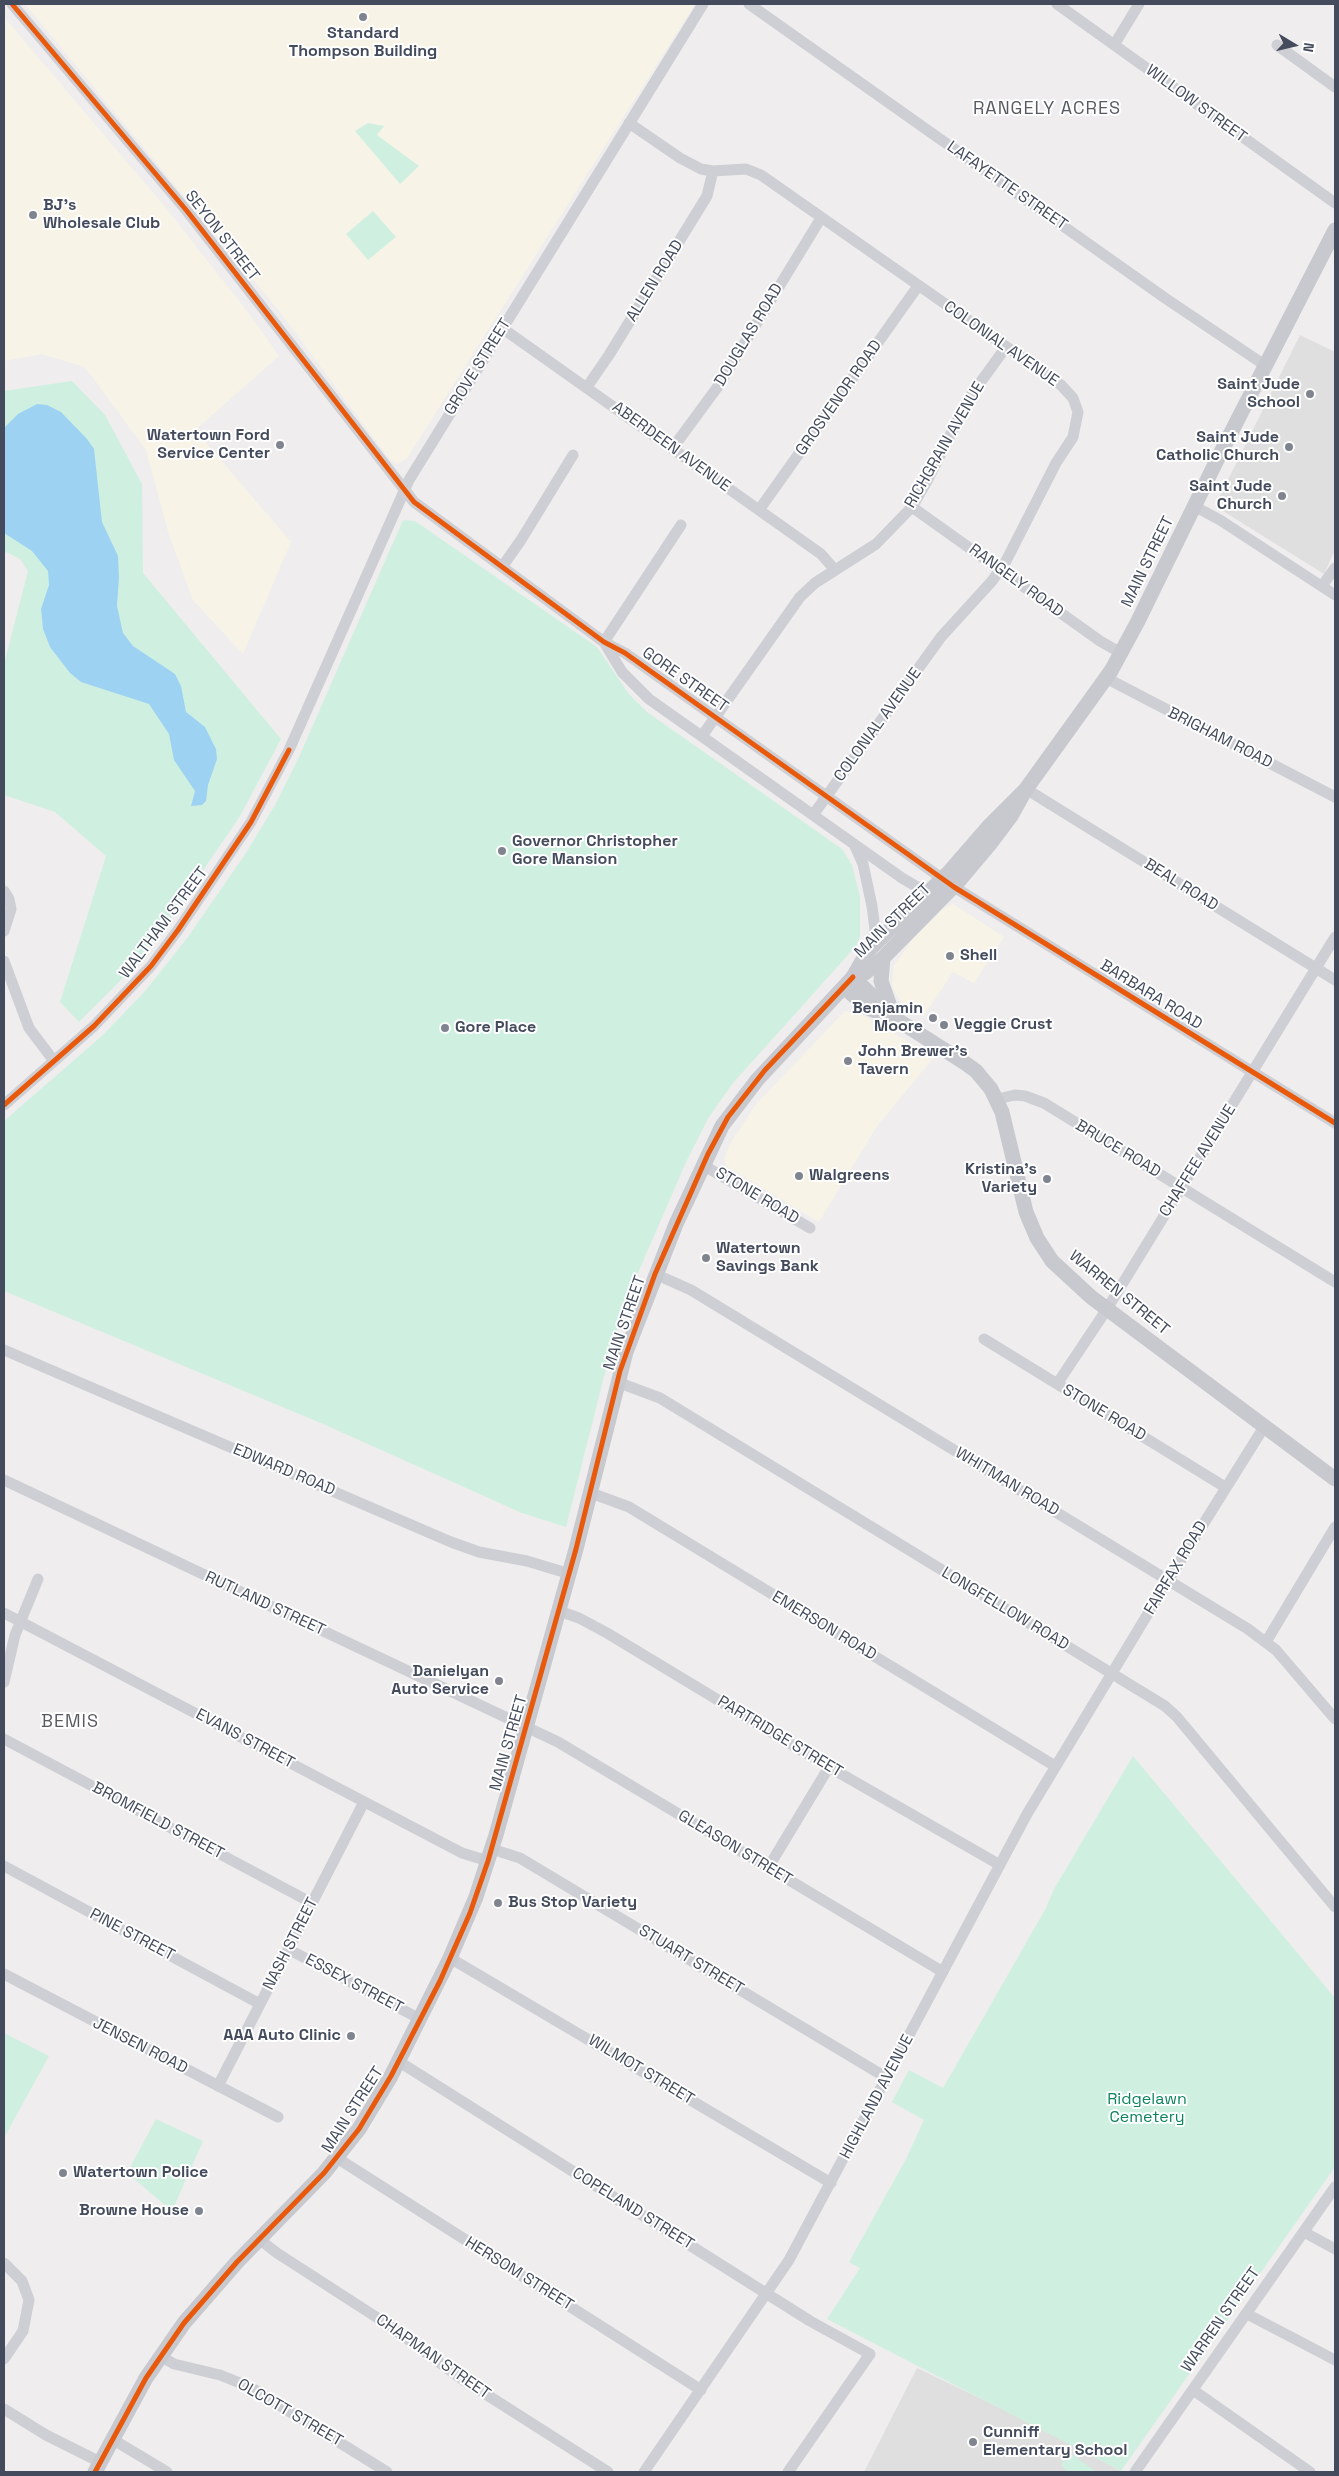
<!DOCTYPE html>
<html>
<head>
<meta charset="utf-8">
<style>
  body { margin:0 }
  #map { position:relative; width:1339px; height:2476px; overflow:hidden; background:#efeded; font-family:"Space Grotesk",sans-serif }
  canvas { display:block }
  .frame { position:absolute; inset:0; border:5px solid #434b5c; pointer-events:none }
  .north { position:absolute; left:1269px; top:20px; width:50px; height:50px; -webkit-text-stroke:4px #fff; paint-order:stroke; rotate:99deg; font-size:14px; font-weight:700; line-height:20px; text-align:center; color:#434b5c }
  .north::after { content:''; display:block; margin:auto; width:18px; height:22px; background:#434b5c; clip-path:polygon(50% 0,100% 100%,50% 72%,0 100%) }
</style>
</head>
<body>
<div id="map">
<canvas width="1339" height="2476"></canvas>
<div class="frame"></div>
<div class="north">N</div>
</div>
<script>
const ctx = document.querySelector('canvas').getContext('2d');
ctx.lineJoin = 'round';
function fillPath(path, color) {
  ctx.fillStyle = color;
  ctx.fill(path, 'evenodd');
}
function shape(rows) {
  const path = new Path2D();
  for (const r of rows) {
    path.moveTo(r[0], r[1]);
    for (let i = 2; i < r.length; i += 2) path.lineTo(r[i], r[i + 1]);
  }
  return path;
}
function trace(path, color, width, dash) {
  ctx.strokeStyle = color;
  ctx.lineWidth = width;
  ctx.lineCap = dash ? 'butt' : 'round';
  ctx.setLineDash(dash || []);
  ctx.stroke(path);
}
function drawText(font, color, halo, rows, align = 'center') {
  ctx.font = font + ' "Space Grotesk",sans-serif';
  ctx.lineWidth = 4;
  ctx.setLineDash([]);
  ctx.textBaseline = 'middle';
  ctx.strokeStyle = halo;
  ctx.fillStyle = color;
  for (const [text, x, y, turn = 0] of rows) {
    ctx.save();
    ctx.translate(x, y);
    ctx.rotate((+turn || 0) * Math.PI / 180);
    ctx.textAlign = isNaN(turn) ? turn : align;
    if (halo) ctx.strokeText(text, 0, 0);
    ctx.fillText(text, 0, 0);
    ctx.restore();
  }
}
const commercial = shape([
  [25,4,695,4,407,458,397,464,390,460,280,312],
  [4,17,165,207,250,315,279,356,195,430,291,542,243,654,193,600,169,535,146,450,85,367,42,354,4,361],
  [953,904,1004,937,974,983,953,972,923,1017,909,1009,899,999,892,986,894,966,912,940,944,908],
  [845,1011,859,1013,934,1057,877,1126,819,1222,726,1166,724,1160,730,1144,757,1103]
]);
const education = shape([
  [1300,335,1335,352,1335,550,1324,574,1218,508,1216,504],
  [917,2368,1011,2413,1121,2471,864,2472]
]);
const green = shape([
  [368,123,384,126,377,135,419,166,400,184,355,131],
  [373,211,396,237,368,260,346,234],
  [72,381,105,415,142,484,143,573,281,739,240,816,168,922,128,973,79,1022,60,1002,106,856,55,812,4,795,4,664,28,571,20,559,4,551,4,391],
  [403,520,415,521,597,647,628,693,647,712,842,849,852,865,860,897,860,936,856,946,733,1083,709,1117,687,1160,640,1268,614,1337,566,1527,522,1513,323,1424,4,1291,4,1121,103,1035,146,990,188,937,246,853,275,805,299,757],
  [1133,1756,1335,1998,1335,2167,1121,2471,827,2319,860,2268,849,2262,906,2159,924,2120,892,2102,909,2070,943,2088,1046,1908,1054,1889],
  [4,2033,49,2056,4,2138],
  [156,2119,203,2141,172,2211,127,2173],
  [1066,2454,1073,2455,1096,2472,1068,2472,1061,2465]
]);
const water = shape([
  [37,404,47,405,61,412,87,439,94,449,102,522,118,556,119,577,117,606,123,633,133,646,175,674,181,686,186,712,205,727,216,749,217,759,208,785,206,801,202,805,191,806,195,791,174,760,169,734,149,704,81,682,70,673,50,647,43,629,41,609,49,585,48,571,32,551,4,533,4,428,18,414]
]);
const minor = shape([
  [12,4,187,211,414,502,604,642,625,653,954,887,1335,1123],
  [749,4,1165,298,1266,366],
  [1057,4,1335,203],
  [1114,45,1139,4],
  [1277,45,1335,87],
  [629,123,680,158,701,169,713,171,746,169,761,175,1061,385,1073,398,1078,412,1073,437,1056,463,1006,561,992,581,941,637,813,815],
  [502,328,821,554,835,570],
  [587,387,609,355,707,196,713,171],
  [672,449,719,385,821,218],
  [1194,506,1220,520,1335,595],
  [912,507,1100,641,1121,653],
  [759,510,918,286],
  [502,567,521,540,573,455],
  [1322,586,1335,568],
  [604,642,622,672,649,699,902,878,919,888,936,892],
  [604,642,681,525],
  [1106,678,1335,797],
  [702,736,800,597,815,583,876,544,912,507,927,481,969,398,1006,347],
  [1026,789,1335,980],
  [855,846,863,864,872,906,875,929,872,947],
  [4,891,9,899,11,909,4,931],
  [4,961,29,1028,54,1061],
  [997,1099,1015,1095,1025,1096,1044,1103,1335,1282],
  [4,1105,94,1026,151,966,178,930,251,822,289,750,409,480,703,4],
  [703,1165,810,1228],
  [655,1274,691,1290,1248,1629,1276,1650,1335,1719],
  [984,1339,1225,1487],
  [4,1350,451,1542,479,1552,527,1561,570,1574],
  [617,1382,660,1398,1165,1706,1177,1717,1335,1907],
  [1057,1384,1107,1309,1335,937],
  [4,1480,558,1742,943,1972],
  [591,1493,629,1507,1055,1766],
  [559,1611,579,1618,607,1633,829,1767,1000,1865],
  [4,1613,462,1853,488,1861],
  [1266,1642,1335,1527],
  [4,1682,15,1635,38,1579],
  [4,1739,312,1903],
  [492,1849,520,1858,887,2078],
  [4,1866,260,2004],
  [768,1868,829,1767],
  [288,1949,420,2019],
  [450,1958,831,2183],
  [4,1974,278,2117],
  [398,2061,810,2321,870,2354,788,2472],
  [218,2086,364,1802],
  [337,2158,701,2390],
  [1304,2232,1335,2249],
  [259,2239,277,2253,390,2326,462,2379,608,2472],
  [4,2263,22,2281,29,2300,23,2331,4,2359],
  [1247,2314,1335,2360],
  [160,2356,174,2364,220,2375,250,2387,387,2472],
  [1193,2390,1310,2472],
  [4,2409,46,2435,100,2462],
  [112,2439,167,2472],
  [644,2472,789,2260,1027,1814,1164,1587,1264,1427],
  [1135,2472,1335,2187]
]);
const major = shape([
  [883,958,881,981,891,1009],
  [853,977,865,973,883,958,958,882,990,844,1011,816,1026,789,1111,671,1137,623,1217,460,1335,230],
  [853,977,896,1019,965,1063,976,1071,991,1089,1002,1112,1026,1212,1037,1238,1052,1261,1091,1297,1335,1479],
  [844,987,866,1007,890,1017],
  [95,2472,146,2378,184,2323,237,2262,324,2173,359,2129,391,2076,450,1958,476,1897,496,1835,576,1549,626,1352,676,1224,722,1126,757,1080,853,977,868,951,950,871,990,825,1026,789]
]);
const cycleway = shape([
  [12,4,187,211,414,502,604,642,625,653,954,887,1335,1123],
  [4,1105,94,1026,151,966,178,930,251,822,289,750],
  [95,2472,146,2378,184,2323,237,2262,324,2173,359,2129,391,2076,440,1981,470,1913,488,1861,576,1549,620,1371,655,1274,708,1154,728,1117,765,1070,853,977]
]);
const markers = [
  [363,17,5,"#7f848f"],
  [33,215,5,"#7f848f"],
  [1310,394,5,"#7f848f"],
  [280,445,5,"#7f848f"],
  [1289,447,5,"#7f848f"],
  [1282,496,5,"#7f848f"],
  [502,851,5,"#7f848f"],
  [950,956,5,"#7f848f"],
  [933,1018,5,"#7f848f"],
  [944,1025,5,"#7f848f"],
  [445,1028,5,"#7f848f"],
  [848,1061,5,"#7f848f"],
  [799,1176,5,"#7f848f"],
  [1047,1179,5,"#7f848f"],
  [706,1258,5,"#7f848f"],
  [499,1681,5,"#7f848f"],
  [498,1903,5,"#7f848f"],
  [351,2036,5,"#7f848f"],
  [63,2173,5,"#7f848f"],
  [199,2211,5,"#7f848f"],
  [973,2442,5,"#7f848f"]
];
const poiNames = [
  ["Standard",363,34,"center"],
  ["Thompson Building",363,52,"center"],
  ["BJ's",43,206],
  ["Wholesale Club",43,224],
  ["Saint Jude",1300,385,"right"],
  ["School",1300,403,"right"],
  ["Watertown Ford",270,436,"right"],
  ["Service Center",270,454,"right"],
  ["Saint Jude",1279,438,"right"],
  ["Catholic Church",1279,456,"right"],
  ["Saint Jude",1272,487,"right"],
  ["Church",1272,505,"right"],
  ["Governor Christopher",512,842],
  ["Gore Mansion",512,860],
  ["Shell",960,956],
  ["Benjamin",923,1009,"right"],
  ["Moore",923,1027,"right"],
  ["Veggie Crust",954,1025],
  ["Gore Place",455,1028],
  ["John Brewer's",858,1052],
  ["Tavern",858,1070],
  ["Kristina's",1037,1170,"right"],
  ["Variety",1037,1188,"right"],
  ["Walgreens",809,1176],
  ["Watertown",716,1249],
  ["Savings Bank",716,1267],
  ["Danielyan",489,1672,"right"],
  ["Auto Service",489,1690,"right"],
  ["Bus Stop Variety",508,1903],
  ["AAA Auto Clinic",341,2036,"right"],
  ["Watertown Police",73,2173],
  ["Browne House",189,2211,"right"],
  ["Cunniff",983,2433],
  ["Elementary School",983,2451]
];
const streetNames = [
  ["WILLOW STREET",1196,104,36],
  ["LAFAYETTE STREET",1007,186,35],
  ["SEYON STREET",222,236,52],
  ["ALLEN ROAD",655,281,-58],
  ["DOUGLAS ROAD",749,335,-59],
  ["COLONIAL AVENUE",1001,344,35],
  ["GROVE STREET",478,367,-58],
  ["GROSVENOR ROAD",839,398,-55],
  ["RICHGRAIN AVENUE",945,445,-60],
  ["ABERDEEN AVENUE",671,447,36],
  ["MAIN STREET",1148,562,-64],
  ["RANGELY ROAD",1016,581,36],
  ["GORE STREET",685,680,35],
  ["COLONIAL AVENUE",878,725,-54],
  ["BRIGHAM ROAD",1220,738,27],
  ["BEAL ROAD",1181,885,32],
  ["MAIN STREET",893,921,-44],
  ["WALTHAM STREET",164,923,-53],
  ["BARBARA ROAD",1151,995,32],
  ["BRUCE ROAD",1118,1149,31],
  ["CHAFFEE AVENUE",1198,1161,-58],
  ["STONE ROAD",757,1196,31],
  ["WARREN STREET",1119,1293,39],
  ["MAIN STREET",625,1323,-71],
  ["STONE ROAD",1104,1413,31],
  ["EDWARD ROAD",284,1470,23],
  ["WHITMAN ROAD",1007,1482,31],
  ["FAIRFAX ROAD",1176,1568,-59],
  ["RUTLAND STREET",265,1604,25],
  ["LONGFELLOW ROAD",1005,1609,31],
  ["EMERSON ROAD",824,1626,31],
  ["PARTRIDGE STREET",780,1737,31],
  ["EVANS STREET",245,1739,28],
  ["MAIN STREET",509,1743,-74],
  ["BROMFIELD STREET",158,1821,28],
  ["GLEASON STREET",735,1848,31],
  ["PINE STREET",132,1935,28],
  ["NASH STREET",291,1944,-63],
  ["STUART STREET",691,1960,31],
  ["ESSEX STREET",354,1984,28],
  ["JENSEN ROAD",140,2046,27],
  ["WILMOT STREET",641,2070,31],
  ["HIGHLAND AVENUE",877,2097,-62],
  ["MAIN STREET",353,2110,-57],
  ["COPELAND STREET",633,2209,32],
  ["HERSOM STREET",519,2274,32],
  ["WARREN STREET",1221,2320,-55],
  ["CHAPMAN STREET",433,2357,35],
  ["OLCOTT STREET",290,2413,30]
];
const parkNames = [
  ["Ridgelawn",1147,2100],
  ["Cemetery",1147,2118]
];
const neighbourhoodNames = [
  ["RANGELY ACRES",1047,109],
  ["BEMIS",70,1722]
];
fillPath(commercial, '#f7f4e7');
fillPath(education, '#e0dfe0');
fillPath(green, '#cff0e1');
fillPath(water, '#9ed2f3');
trace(minor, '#cecfd4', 11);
trace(major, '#c7c9cf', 15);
trace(cycleway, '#e8590c', 5);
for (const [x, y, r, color] of markers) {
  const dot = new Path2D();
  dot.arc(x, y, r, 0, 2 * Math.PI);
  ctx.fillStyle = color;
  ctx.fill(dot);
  trace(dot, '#fff', 2);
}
drawText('bold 16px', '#434b5c', '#fff', poiNames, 'left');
drawText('16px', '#434b5c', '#fff', streetNames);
drawText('16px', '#0c845d', '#fff', parkNames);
ctx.letterSpacing = '1px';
drawText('18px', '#585b62', '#fff', neighbourhoodNames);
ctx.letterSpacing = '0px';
</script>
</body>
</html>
